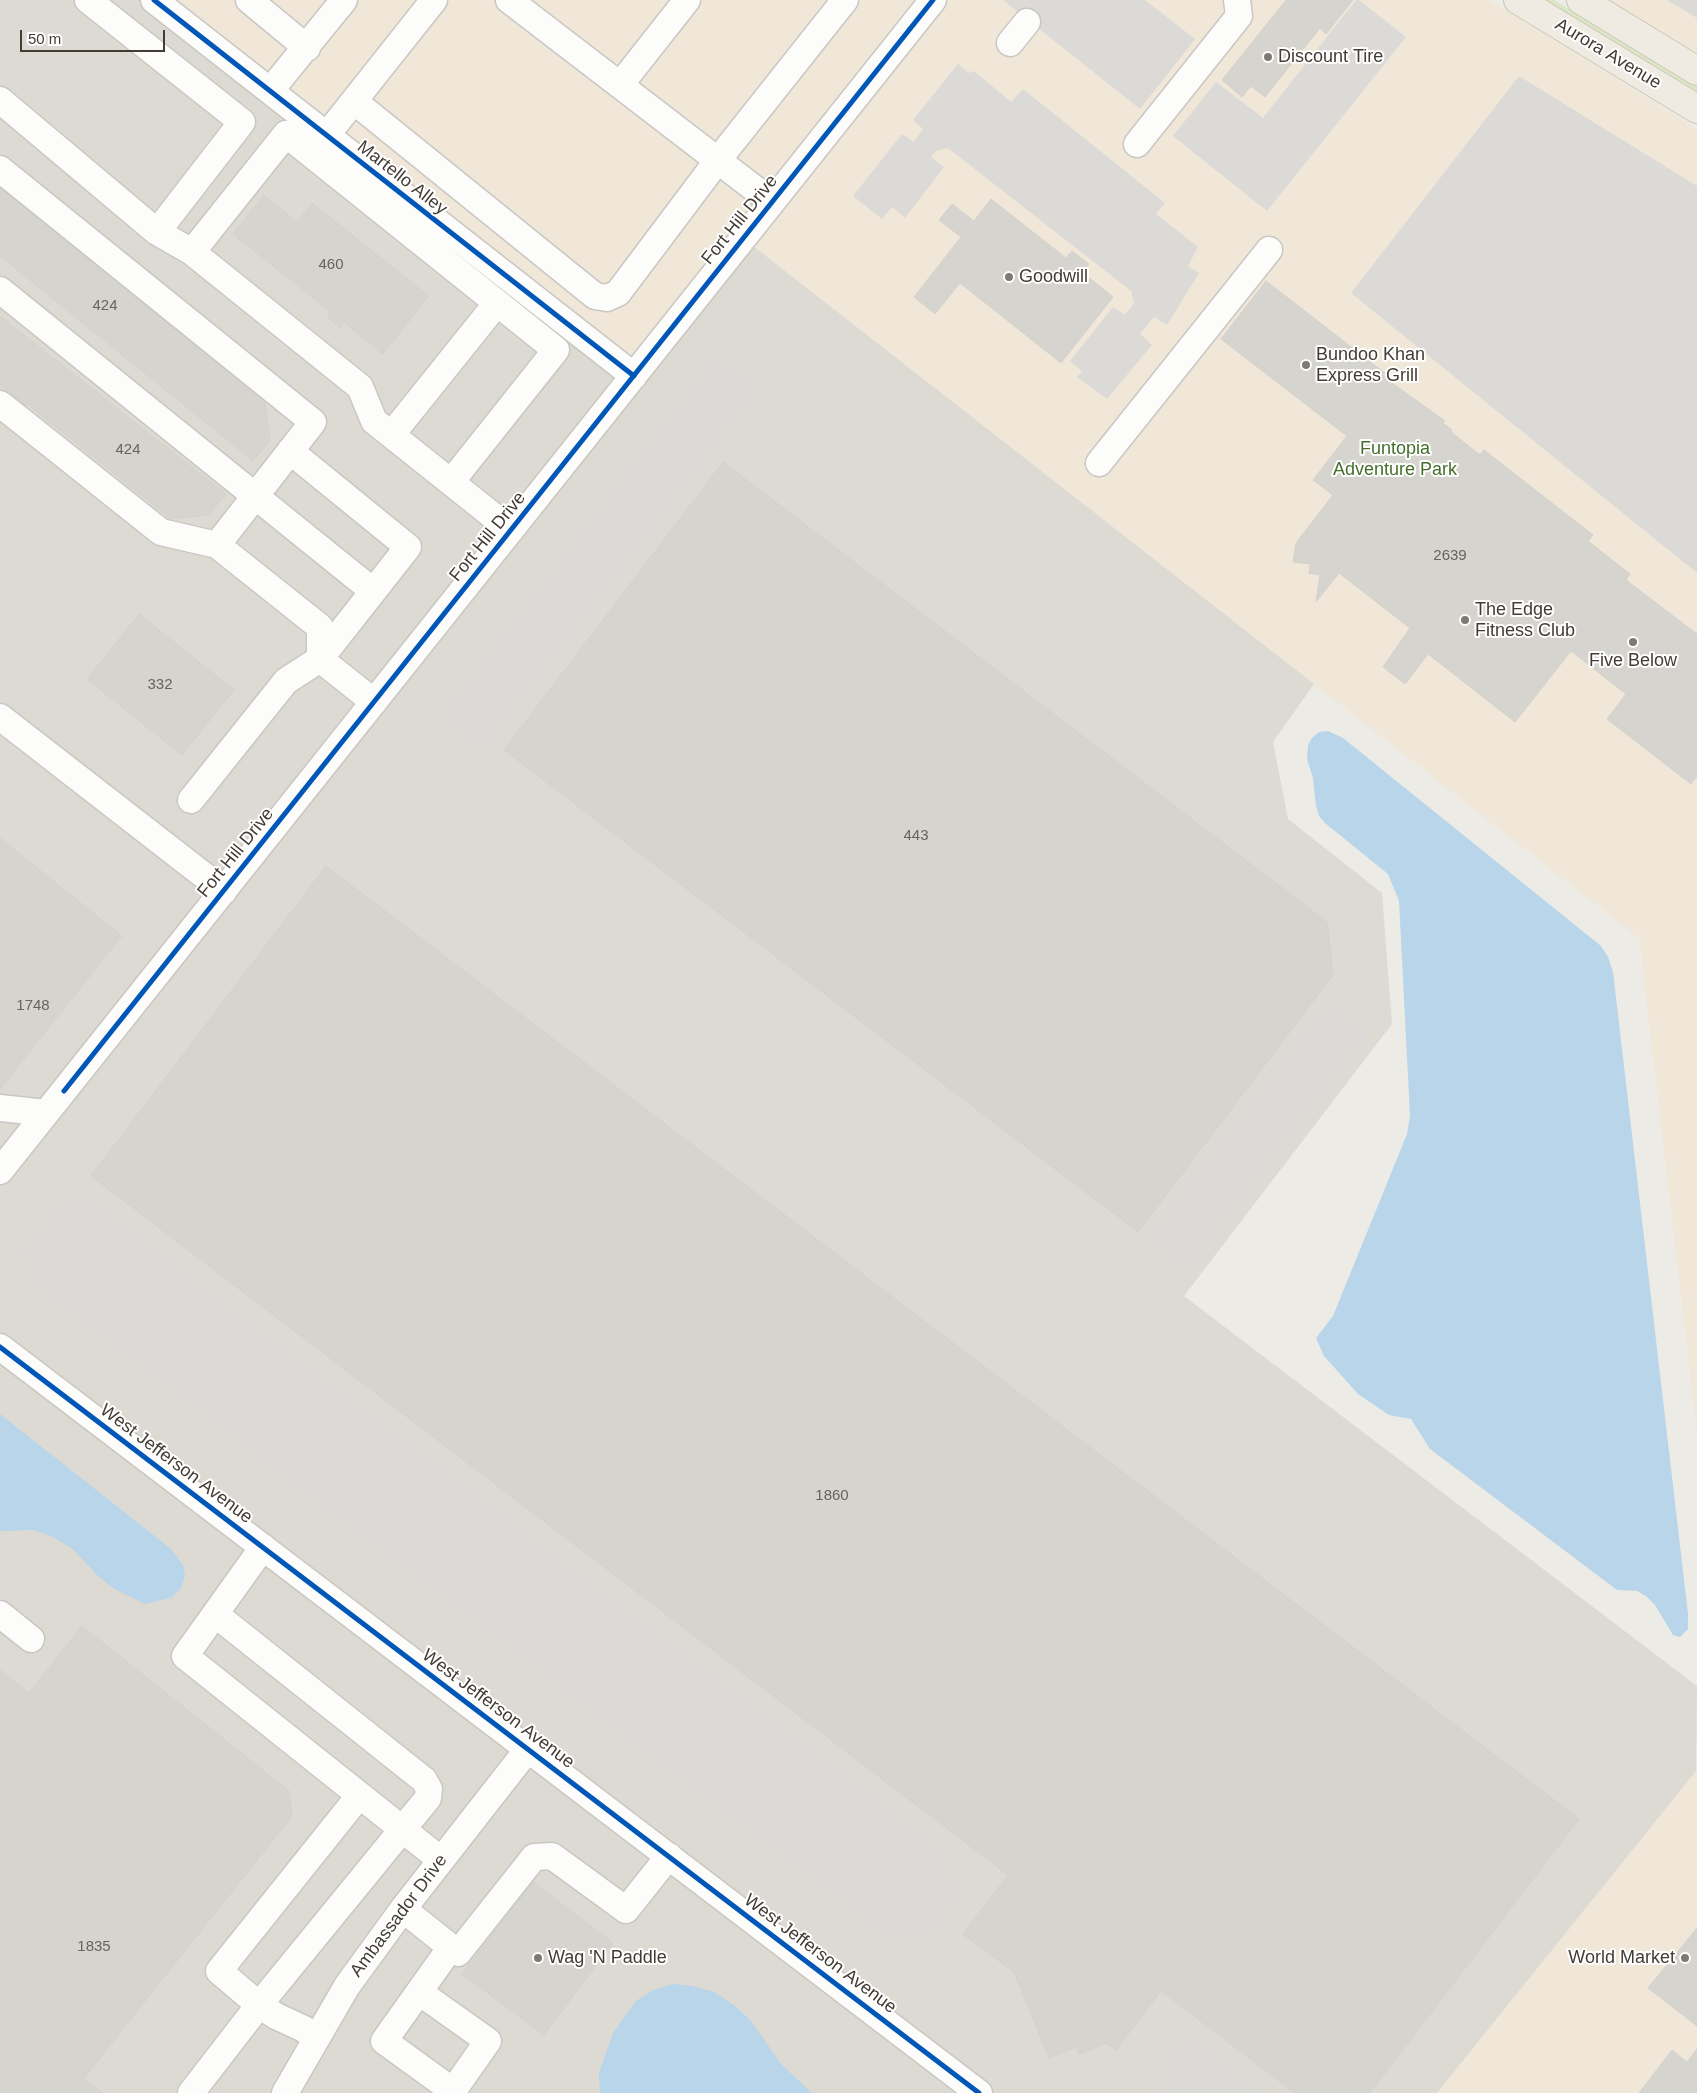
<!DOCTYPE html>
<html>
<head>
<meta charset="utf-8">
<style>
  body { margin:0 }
  #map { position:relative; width:1697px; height:2093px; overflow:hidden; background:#edebe6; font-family:Arial,sans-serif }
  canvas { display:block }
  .scale { position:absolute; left:20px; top:30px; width:145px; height:22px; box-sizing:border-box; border:2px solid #423c34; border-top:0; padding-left:6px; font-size:15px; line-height:18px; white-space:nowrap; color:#423c34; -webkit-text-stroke:4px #fff; paint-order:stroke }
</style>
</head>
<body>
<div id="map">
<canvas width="1697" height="2093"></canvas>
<div class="scale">50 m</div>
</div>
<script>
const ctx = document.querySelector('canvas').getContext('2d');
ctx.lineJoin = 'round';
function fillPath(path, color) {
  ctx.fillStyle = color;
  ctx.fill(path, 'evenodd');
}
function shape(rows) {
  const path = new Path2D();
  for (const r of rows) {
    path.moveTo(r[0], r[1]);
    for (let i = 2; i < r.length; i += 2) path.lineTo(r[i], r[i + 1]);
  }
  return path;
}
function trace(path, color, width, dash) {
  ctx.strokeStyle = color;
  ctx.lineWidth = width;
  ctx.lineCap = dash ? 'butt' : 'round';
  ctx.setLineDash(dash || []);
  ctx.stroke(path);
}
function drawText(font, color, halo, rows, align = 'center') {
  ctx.font = font + ' Arial,sans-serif';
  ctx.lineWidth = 4;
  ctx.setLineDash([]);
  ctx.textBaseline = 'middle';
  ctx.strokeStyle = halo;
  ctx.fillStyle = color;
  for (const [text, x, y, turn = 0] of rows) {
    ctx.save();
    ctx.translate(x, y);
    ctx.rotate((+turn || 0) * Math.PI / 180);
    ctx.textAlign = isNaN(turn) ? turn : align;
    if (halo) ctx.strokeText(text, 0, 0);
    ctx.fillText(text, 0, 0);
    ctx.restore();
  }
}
const commercial = shape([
  [177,0,1489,0,1697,129,1697,1433,1639,938,748,242,647,368],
  [1599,0,1697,0,1697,60],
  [1697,1767,1697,2093,1437,2093,1696,1771]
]);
const industrial = shape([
  [0,0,177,0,647,368,748,242,1314,684,1273,742,1288,819,1382,893,1392,1024,1184,1296,1697,1686,1696,1771,1437,2093,0,2093]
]);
const green = shape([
  [1538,0,1554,0,1697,87,1697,96]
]);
const parking = shape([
  [1003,0,1145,0,1195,39,1140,109],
  [1356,0,1359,0,1406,37,1267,211,1173,136,1216,82,1263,118],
  [1667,0,1697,0,1697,18],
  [958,64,969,73,974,71,1011,102,1023,89,1165,203,1156,214,1198,247,1188,266,1199,273,1167,325,1154,317,1140,334,1152,345,1107,399,1077,377,1082,371,1070,361,1113,307,1125,315,1134,303,1131,291,948,148,936,151,931,157,944,167,905,218,892,207,882,219,853,196,902,134,914,142,923,129,913,120],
  [1519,76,1697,186,1697,573,1351,293],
  [716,352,763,388,482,754,436,718],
  [1326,1000,1370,1034,1186,1274,1141,1240],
  [81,1190,957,1857,947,1869,962,1882,965,1891,930,1939,923,1943,918,1943,901,1931,892,1943,18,1276,29,1262,17,1253,59,1196,70,1204],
  [1184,2030,1267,2093,1156,2093,1174,2070,1161,2060]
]);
const water = shape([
  [1328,731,1343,738,1601,946,1608,957,1613,972,1688,1614,1688,1629,1680,1637,1673,1635,1655,1605,1646,1596,1637,1591,1617,1590,1430,1449,1411,1419,1389,1415,1358,1394,1324,1356,1316,1338,1333,1316,1407,1134,1410,1116,1399,901,1388,874,1325,823,1319,816,1316,806,1313,778,1307,759,1308,745,1312,738,1319,732],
  [0,1414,171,1549,183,1565,185,1576,181,1588,171,1598,145,1604,114,1589,97,1575,74,1550,51,1536,33,1530,0,1531],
  [673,1984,692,1986,714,1992,734,2005,751,2021,781,2064,812,2093,600,2093,599,2073,613,2033,636,2001,653,1990]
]);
const building = shape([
  [1286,0,1353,0,1326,34,1320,28,1265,97,1251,86,1242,97,1222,80,1286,0],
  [0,188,265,403,270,440,253,461,0,256,0,188],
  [264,195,297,222,312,203,429,296,383,354,344,322,340,328,327,317,331,312,233,234,264,195],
  [991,199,1066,258,1072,251,1089,264,1082,272,1113,297,1061,363,960,283,935,314,914,297,961,237,939,220,952,204,974,221,991,199],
  [1266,281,1394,380,1392,383,1445,421,1443,423,1452,430,1451,432,1480,455,1484,450,1593,535,1588,541,1630,574,1626,580,1697,634,1697,776,1691,784,1607,719,1626,694,1571,651,1515,722,1428,654,1405,684,1383,667,1410,628,1339,573,1316,602,1320,575,1309,573,1310,564,1293,562,1296,543,1333,495,1313,480,1347,436,1221,339,1266,281],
  [0,316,226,494,209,515,171,519,27,404,26,406,0,385,0,316],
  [723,462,1327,922,1333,975,1138,1232,504,750,723,462],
  [139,614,234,690,182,755,87,679,139,614],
  [0,838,122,936,0,1089,0,838],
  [326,866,1579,1819,1370,2093,1295,2093,1161,1991,1116,2050,1107,2043,1079,2054,1076,2047,1049,2058,1014,1972,963,1934,1008,1875,91,1176,326,866],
  [82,1626,289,1791,292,1816,84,2078,102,2093,0,2093,0,1670,29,1693,82,1626],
  [533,1882,613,1943,544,2035,462,1974,533,1882],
  [1697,1928,1697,2026,1648,1988,1697,1928],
  [1697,2049,1697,2093,1639,2093,1672,2050,1687,2062,1697,2049]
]);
const minor = shape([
  [88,0,242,122,157,232],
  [154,0,634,376],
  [249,0,307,48],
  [509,0,772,202],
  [1010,43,1027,22],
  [620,85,687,0],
  [270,91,344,0],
  [0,100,157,232,192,252],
  [355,102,595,296,607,298,618,293,718,160,845,0],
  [326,136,434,0],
  [1137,144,1239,16,1237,0],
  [0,169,313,422,217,545],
  [0,290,373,591],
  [0,404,161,532,217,545,320,627,320,659,374,702],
  [392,434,497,303],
  [1099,463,1269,250],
  [451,482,556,350,286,134,192,252,360,387,374,421,492,515,511,530],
  [0,717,224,891],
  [191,800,286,681,320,659,408,547,290,451],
  [0,1108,46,1113],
  [0,1171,933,0],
  [0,1347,979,2093],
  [263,1547,185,1656,441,1860],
  [0,1614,31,1639],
  [403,1909,458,1953,534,1857,552,1856,626,1910,669,1856],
  [419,1992,488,2041,453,2091,384,2041,451,1947],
  [315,2038,304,2029,276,2016,259,2005,219,1971,359,1796],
  [191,2093,259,2005,428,1798,429,1789,424,1780,215,1614],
  [285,2093,347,1986,403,1909,528,1749]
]);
const major = shape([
  [1518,0,1697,109],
  [1581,0,1697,71]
]);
const cycleway = shape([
  [154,0,634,376],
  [64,1091,933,0],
  [0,1347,979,2093]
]);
const markers = [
  [1268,57,5,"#7e7972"],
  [1009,277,5,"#7e7972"],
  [1306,365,5,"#7e7972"],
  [1465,620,5,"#7e7972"],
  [1633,642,5,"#7e7972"],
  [538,1958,5,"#7e7972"],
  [1685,1958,5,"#7e7972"]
];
const numberNames = [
  ["460",331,265],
  ["424",105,306],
  ["424",128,450],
  ["2639",1450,556],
  ["332",160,685],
  ["443",916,836],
  ["1748",33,1006],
  ["1860",832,1496],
  ["1835",94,1947]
];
const streetNames = [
  ["Aurora Avenue",1608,54,31],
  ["Martello Alley",402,178,38],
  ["Fort Hill Drive",740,220,-51],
  ["Fort Hill Drive",488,537,-51],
  ["Fort Hill Drive",236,853,-51],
  ["West Jefferson Avenue",176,1464,37],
  ["West Jefferson Avenue",498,1709,37],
  ["Ambassador Drive",399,1916,-53],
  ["West Jefferson Avenue",820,1954,37]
];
const poiNames = [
  ["Discount Tire",1278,57],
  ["Goodwill",1019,277],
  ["Bundoo Khan",1316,355],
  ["Express Grill",1316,376],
  ["The Edge",1475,610],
  ["Fitness Club",1475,631],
  ["Five Below",1633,661,"center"],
  ["Wag 'N Paddle",548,1958],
  ["World Market",1675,1958,"right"]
];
const parkNames = [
  ["Funtopia",1395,449],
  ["Adventure Park",1395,470]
];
fillPath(commercial, '#f0e7d9');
fillPath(industrial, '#dddad4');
fillPath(green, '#dae7c7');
fillPath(parking, '#dcdad6');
fillPath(water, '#b8d5ea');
fillPath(building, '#d6d4cf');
trace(building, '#d5d2cc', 1);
trace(minor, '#c9c7c2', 29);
trace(major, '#cec7b4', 30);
trace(minor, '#fcfcfb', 26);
trace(major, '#efebe3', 28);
trace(cycleway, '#0057b8', 5);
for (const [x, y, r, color] of markers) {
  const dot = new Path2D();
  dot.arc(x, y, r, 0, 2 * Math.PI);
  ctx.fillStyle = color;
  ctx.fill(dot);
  trace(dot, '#fff', 2);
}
drawText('15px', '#68635c', null, numberNames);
drawText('18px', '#423c34', '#fff', streetNames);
drawText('18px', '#423c34', '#fff', poiNames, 'left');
drawText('18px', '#446f2b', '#fff', parkNames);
</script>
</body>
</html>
